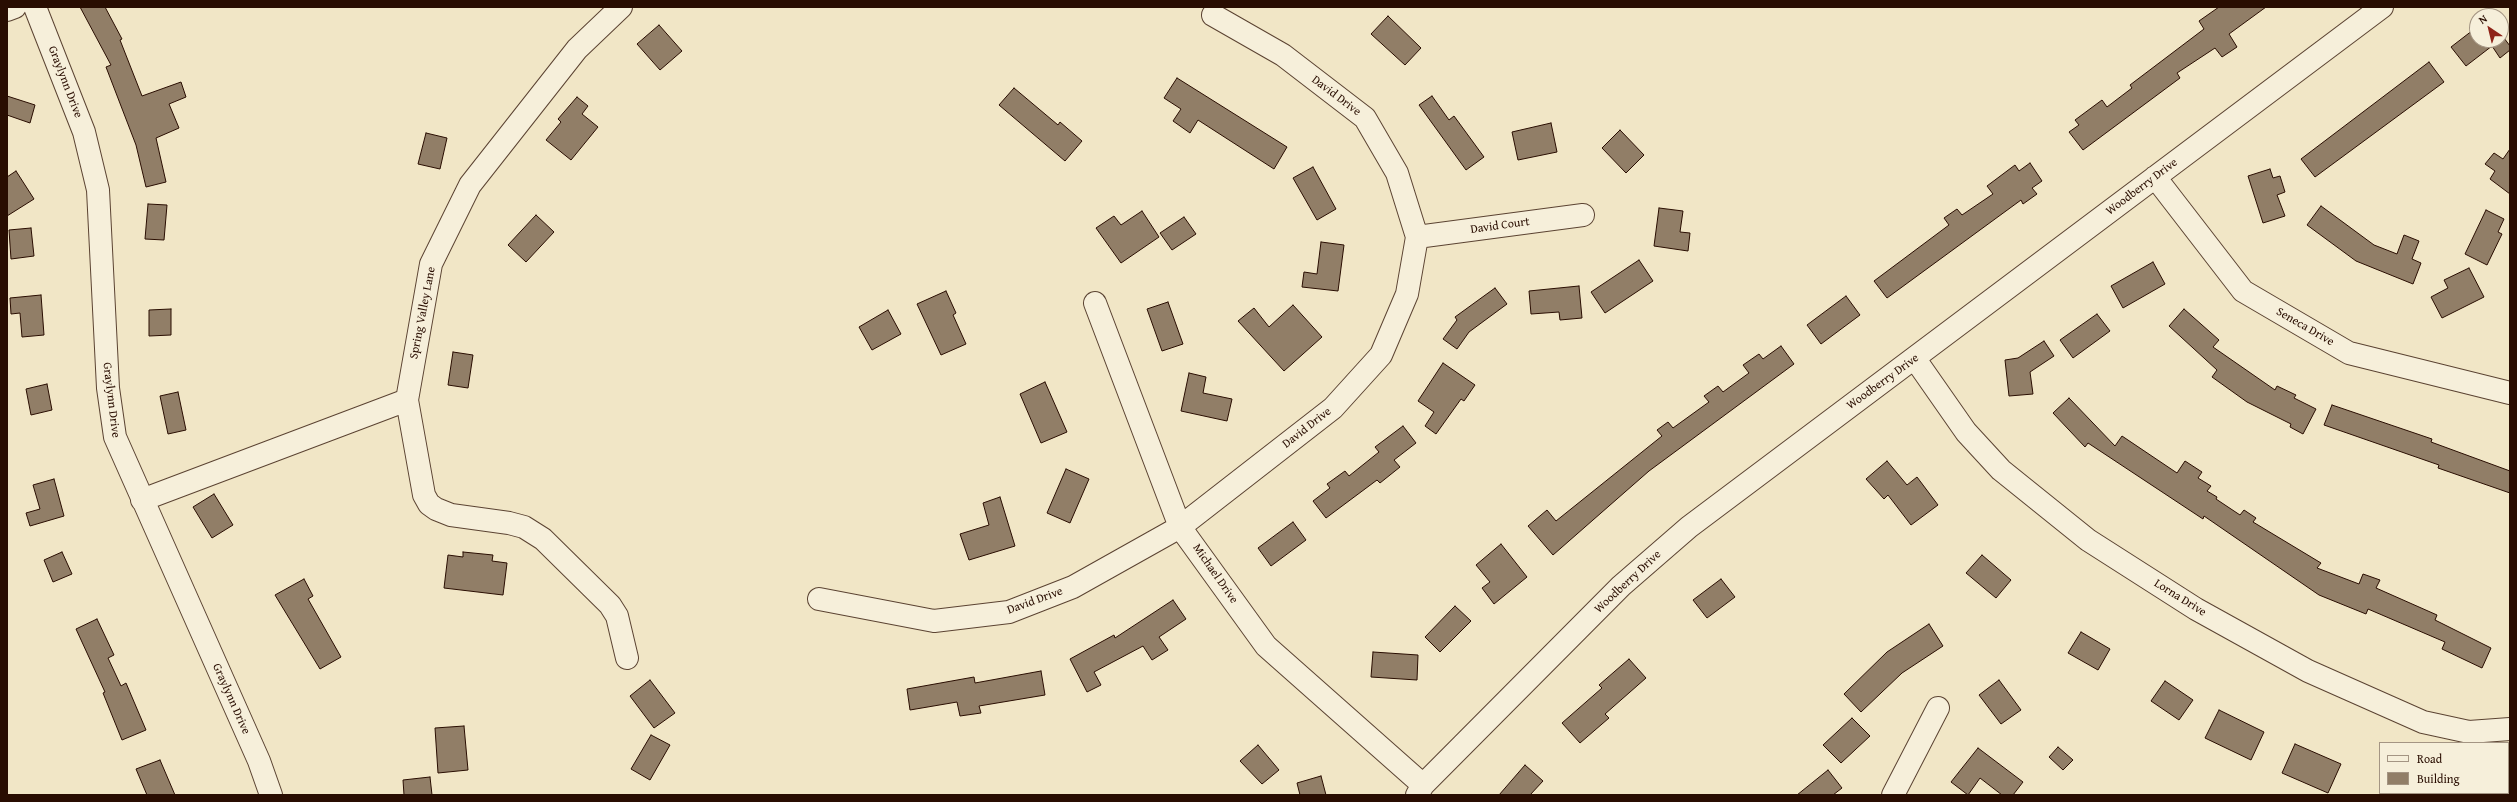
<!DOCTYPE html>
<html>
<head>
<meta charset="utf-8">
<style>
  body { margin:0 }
  #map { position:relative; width:2517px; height:802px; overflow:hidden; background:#f1e6c6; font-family:"Gentium Book Plus",serif }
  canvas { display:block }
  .frame { position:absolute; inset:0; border:8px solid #290d01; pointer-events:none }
  .legend { position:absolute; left:2379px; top:742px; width:130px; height:52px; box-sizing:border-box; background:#f6efda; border:1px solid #a49583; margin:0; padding:5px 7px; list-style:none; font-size:12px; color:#290d01 }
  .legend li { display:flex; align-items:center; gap:8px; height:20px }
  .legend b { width:20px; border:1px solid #a49583 }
  .north { position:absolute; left:2469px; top:8px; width:40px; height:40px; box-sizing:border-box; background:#f6efda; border:1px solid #a49583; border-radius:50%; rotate:325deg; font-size:11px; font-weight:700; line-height:16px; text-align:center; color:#290d01 }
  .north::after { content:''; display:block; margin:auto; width:14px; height:18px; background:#8f2418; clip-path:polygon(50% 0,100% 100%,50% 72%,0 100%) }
</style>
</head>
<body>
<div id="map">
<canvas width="2517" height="802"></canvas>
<div class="frame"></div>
<ul class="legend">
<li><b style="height:5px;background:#f6efda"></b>Road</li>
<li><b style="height:11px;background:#917e67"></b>Building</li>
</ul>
<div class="north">N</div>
</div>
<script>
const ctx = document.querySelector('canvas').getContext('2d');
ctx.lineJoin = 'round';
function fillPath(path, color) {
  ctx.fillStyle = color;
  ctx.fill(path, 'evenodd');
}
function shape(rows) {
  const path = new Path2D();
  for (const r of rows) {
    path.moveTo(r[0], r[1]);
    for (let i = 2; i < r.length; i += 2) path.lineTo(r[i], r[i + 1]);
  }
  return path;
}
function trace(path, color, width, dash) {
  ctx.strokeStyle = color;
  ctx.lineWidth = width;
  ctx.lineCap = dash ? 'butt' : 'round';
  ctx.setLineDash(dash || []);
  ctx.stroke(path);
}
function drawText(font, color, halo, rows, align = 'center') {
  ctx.font = font + ' "Gentium Book Plus",serif';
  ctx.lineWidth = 4;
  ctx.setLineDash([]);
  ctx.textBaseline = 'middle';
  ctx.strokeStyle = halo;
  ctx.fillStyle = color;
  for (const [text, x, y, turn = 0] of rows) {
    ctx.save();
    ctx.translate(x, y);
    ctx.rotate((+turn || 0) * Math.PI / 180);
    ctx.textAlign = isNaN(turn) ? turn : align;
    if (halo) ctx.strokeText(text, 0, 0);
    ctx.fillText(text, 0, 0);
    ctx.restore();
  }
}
const building = shape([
  [80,7,105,7,122,39,120,40,142,96,181,82,186,97,169,104,179,128,156,138,166,182,146,187,136,145,106,67,111,65,80,7],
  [2219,7,2266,7,2229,34,2237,47,2222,57,2215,48,2177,73,2180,78,2083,150,2069,132,2079,125,2075,120,2102,100,2107,107,2132,88,2130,85,2204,29,2199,21,2219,7],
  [1388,16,1421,48,1405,65,1371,34,1388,16],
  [659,25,682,51,660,70,637,44,659,25],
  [2477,27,2477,40,2501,40,2501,34,2510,46,2510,50,2500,58,2492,46,2466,66,2451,47,2477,27],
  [2429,62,2444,82,2315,177,2301,159,2429,62],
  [1177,78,1287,147,1274,169,1198,120,1190,133,1173,121,1181,109,1164,98,1177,78],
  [1014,88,1058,125,1060,122,1082,141,1065,161,999,105,1014,88],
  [7,96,35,105,30,123,7,115,7,96],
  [1432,96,1449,120,1454,116,1484,157,1466,170,1419,105,1432,96],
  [577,97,588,106,582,114,598,127,571,160,546,140,561,122,558,119,577,97],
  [1551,123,1557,152,1518,160,1512,132,1551,123],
  [1620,130,1644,155,1626,173,1602,148,1620,130],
  [426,133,447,138,440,169,418,164,426,133],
  [2510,149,2510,194,2490,179,2495,171,2485,164,2494,153,2503,159,2510,149],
  [2030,163,2042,181,2032,188,2037,194,2023,204,2021,200,1887,298,1874,281,1949,225,1944,218,1957,209,1962,215,1993,194,1987,186,2015,165,2019,171,2030,163],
  [1313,167,1336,209,1317,220,1293,178,1313,167],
  [2270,169,2273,178,2280,176,2285,192,2277,195,2285,216,2263,223,2248,176,2270,169],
  [16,171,34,199,7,216,7,177,16,171],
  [148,204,167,205,164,240,145,239,148,204],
  [2321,206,2374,245,2397,254,2404,235,2419,241,2412,259,2421,263,2413,284,2356,261,2307,225,2321,206],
  [1659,208,1683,211,1680,232,1690,233,1688,251,1654,246,1659,208],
  [2486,210,2504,219,2498,232,2502,234,2487,265,2465,254,2486,210],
  [1142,211,1159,237,1121,263,1096,228,1114,216,1121,225,1142,211],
  [536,215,554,232,526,262,508,245,536,215],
  [1184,217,1196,234,1172,250,1160,233,1184,217],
  [31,228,34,256,11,259,9,230,31,228],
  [1321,242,1344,245,1338,291,1302,287,1304,272,1317,274,1321,242],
  [1639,260,1653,281,1605,313,1591,292,1639,260],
  [2153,262,2165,284,2123,308,2111,286,2153,262],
  [2469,268,2484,297,2442,318,2431,297,2448,288,2444,280,2469,268],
  [1579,286,1582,318,1560,320,1559,312,1531,314,1529,291,1579,286],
  [1495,288,1507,304,1469,332,1457,349,1443,339,1457,320,1455,317,1495,288],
  [946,291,956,313,953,315,966,344,941,355,917,304,946,291],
  [41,295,44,335,22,337,20,313,11,314,10,298,41,295],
  [1846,296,1860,315,1821,344,1807,325,1846,296],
  [1168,302,1183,344,1162,351,1147,309,1168,302],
  [1293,305,1322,337,1284,371,1238,321,1254,308,1269,327,1293,305],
  [171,309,171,335,149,336,149,310,171,309],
  [2184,309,2219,340,2213,347,2275,390,2277,386,2296,395,2294,398,2316,409,2303,434,2290,427,2291,424,2247,402,2212,377,2217,370,2169,326,2184,309],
  [888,310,901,334,872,350,859,327,888,310],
  [2097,314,2110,331,2073,358,2060,340,2097,314],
  [2044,341,2054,356,2030,372,2033,394,2009,396,2005,360,2018,358,2044,341],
  [1781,346,1794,364,1649,471,1553,555,1528,526,1547,510,1556,521,1662,436,1657,430,1668,422,1673,428,1709,402,1704,396,1718,386,1723,392,1749,373,1743,365,1759,354,1763,359,1781,346],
  [453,352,473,355,468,388,448,385,453,352],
  [1443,363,1475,385,1464,401,1461,399,1436,434,1425,426,1434,412,1418,401,1443,363],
  [1189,373,1206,377,1203,393,1232,399,1227,421,1181,411,1189,373],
  [1045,382,1067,432,1041,443,1020,394,1045,382],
  [47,384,52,410,31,415,26,389,47,384],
  [178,392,186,430,168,434,160,396,178,392],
  [2069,398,2115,446,2122,436,2177,473,2185,461,2202,472,2198,478,2211,486,2207,491,2217,497,2216,499,2240,515,2244,510,2256,518,2253,522,2321,563,2317,568,2359,584,2363,574,2380,580,2376,588,2437,615,2435,620,2491,648,2482,668,2442,649,2445,642,2368,609,2366,614,2319,595,2204,516,2203,519,2088,443,2085,447,2053,413,2069,398],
  [2332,405,2432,439,2431,442,2510,471,2510,493,2438,468,2439,465,2324,425,2332,405],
  [1403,426,1416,443,1394,460,1400,467,1380,483,1377,480,1326,518,1313,501,1330,488,1327,484,1345,471,1349,476,1379,452,1375,447,1403,426],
  [1887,461,1907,485,1917,477,1938,505,1911,525,1888,495,1884,499,1866,479,1887,461],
  [1066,469,1089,479,1070,523,1047,513,1066,469],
  [54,479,64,516,30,526,26,513,40,509,33,485,54,479],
  [214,494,233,525,212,538,193,507,214,494],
  [1000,497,1015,546,969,560,960,534,989,525,983,503,1000,497],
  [1293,522,1306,540,1271,566,1258,548,1293,522],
  [1501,544,1527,577,1494,604,1482,588,1490,582,1476,565,1501,544],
  [62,552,72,574,53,582,44,560,62,552],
  [463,552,493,555,492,561,507,563,503,595,444,588,448,555,463,557,463,552],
  [1982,555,2011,580,1996,598,1966,573,1982,555],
  [304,579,313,596,308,599,341,657,320,669,275,595,304,579],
  [1721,579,1735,597,1707,618,1693,600,1721,579],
  [1173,600,1186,619,1159,637,1168,650,1152,660,1143,646,1094,672,1101,685,1087,692,1070,659,1114,635,1115,638,1173,600],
  [1455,606,1471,621,1440,652,1425,637,1455,606],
  [97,619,114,655,108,658,121,686,126,683,146,730,122,740,103,693,105,692,76,629,97,619],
  [1929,624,1943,646,1902,673,1861,712,1844,694,1887,652,1929,624],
  [2081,632,2110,649,2098,670,2068,653,2081,632],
  [1373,652,1418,655,1417,680,1371,677,1373,652],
  [1629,659,1646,678,1605,714,1609,718,1580,743,1562,723,1602,688,1599,685,1629,659],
  [1041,671,1045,695,979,706,981,713,960,716,957,702,910,710,907,689,974,677,975,683,1041,671],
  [650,680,675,713,654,728,630,696,650,680],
  [1999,680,2021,710,2001,724,1979,695,1999,680],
  [2165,681,2193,700,2179,720,2151,701,2165,681],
  [2219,710,2264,732,2251,760,2205,738,2219,710],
  [1852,718,1870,736,1841,763,1823,745,1852,718],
  [464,726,468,770,438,773,435,728,464,726],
  [651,735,670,745,650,780,631,769,651,735],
  [2295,744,2341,764,2328,793,2282,773,2295,744],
  [1258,745,1279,770,1262,784,1240,761,1258,745],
  [2058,747,2073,760,2063,770,2049,757,2058,747],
  [1978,748,2023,782,2013,795,2002,795,1980,778,1968,795,1951,782,1978,748],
  [160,760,175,795,147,795,136,769,160,760],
  [1525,765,1543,781,1530,795,1499,795,1525,765],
  [1828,770,1842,788,1833,795,1797,795,1828,770],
  [1321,776,1326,795,1300,795,1297,783,1321,776],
  [430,777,432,795,404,795,403,780,430,777]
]);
const minor = shape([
  [35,7,84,132,98,190,108,388,115,437,259,761,271,795],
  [7,10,15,7],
  [2155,177,2243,291,2349,353,2510,393],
  [1417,237,1583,215],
  [1095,303,1180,527,1266,646,1423,785],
  [1915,359,1966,432,2001,470,2088,540,2196,609,2308,671,2423,722,2469,732,2510,729],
  [407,400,424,495,429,504,436,509,451,515,509,523,524,527,543,539,610,605,617,616,627,658],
  [142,500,407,400,431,264,470,185,577,49,621,7],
  [819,599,934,621,1009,612,1073,587,1180,527,1333,408,1381,355,1407,294,1417,237,1397,173,1365,118,1283,55,1213,15],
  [1417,795,1423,785,1621,586,1689,527,2382,7],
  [1893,795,1938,708],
  [2449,795,2449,793]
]);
const streetNames = [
  ["Graylynn Drive",65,82,69],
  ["David Drive",1336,96,37],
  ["Woodberry Drive",2142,187,-37],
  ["David Court",1500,226,-8],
  ["Spring Valley Lane",423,313,-79],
  ["Seneca Drive",2305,327,30],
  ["Woodberry Drive",1883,382,-36],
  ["Graylynn Drive",111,400,83],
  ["David Drive",1307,428,-38],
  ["Michael Drive",1215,574,55],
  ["Woodberry Drive",1628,582,-43],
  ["Lorna Drive",2180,598,32],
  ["David Drive",1035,601,-20],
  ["Graylynn Drive",231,699,66]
];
fillPath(building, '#917e67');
trace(building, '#290d01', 1);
trace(minor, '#5b4332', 24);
trace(minor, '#f6efda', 22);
drawText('12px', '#290d01', '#f6efda', streetNames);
</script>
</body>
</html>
